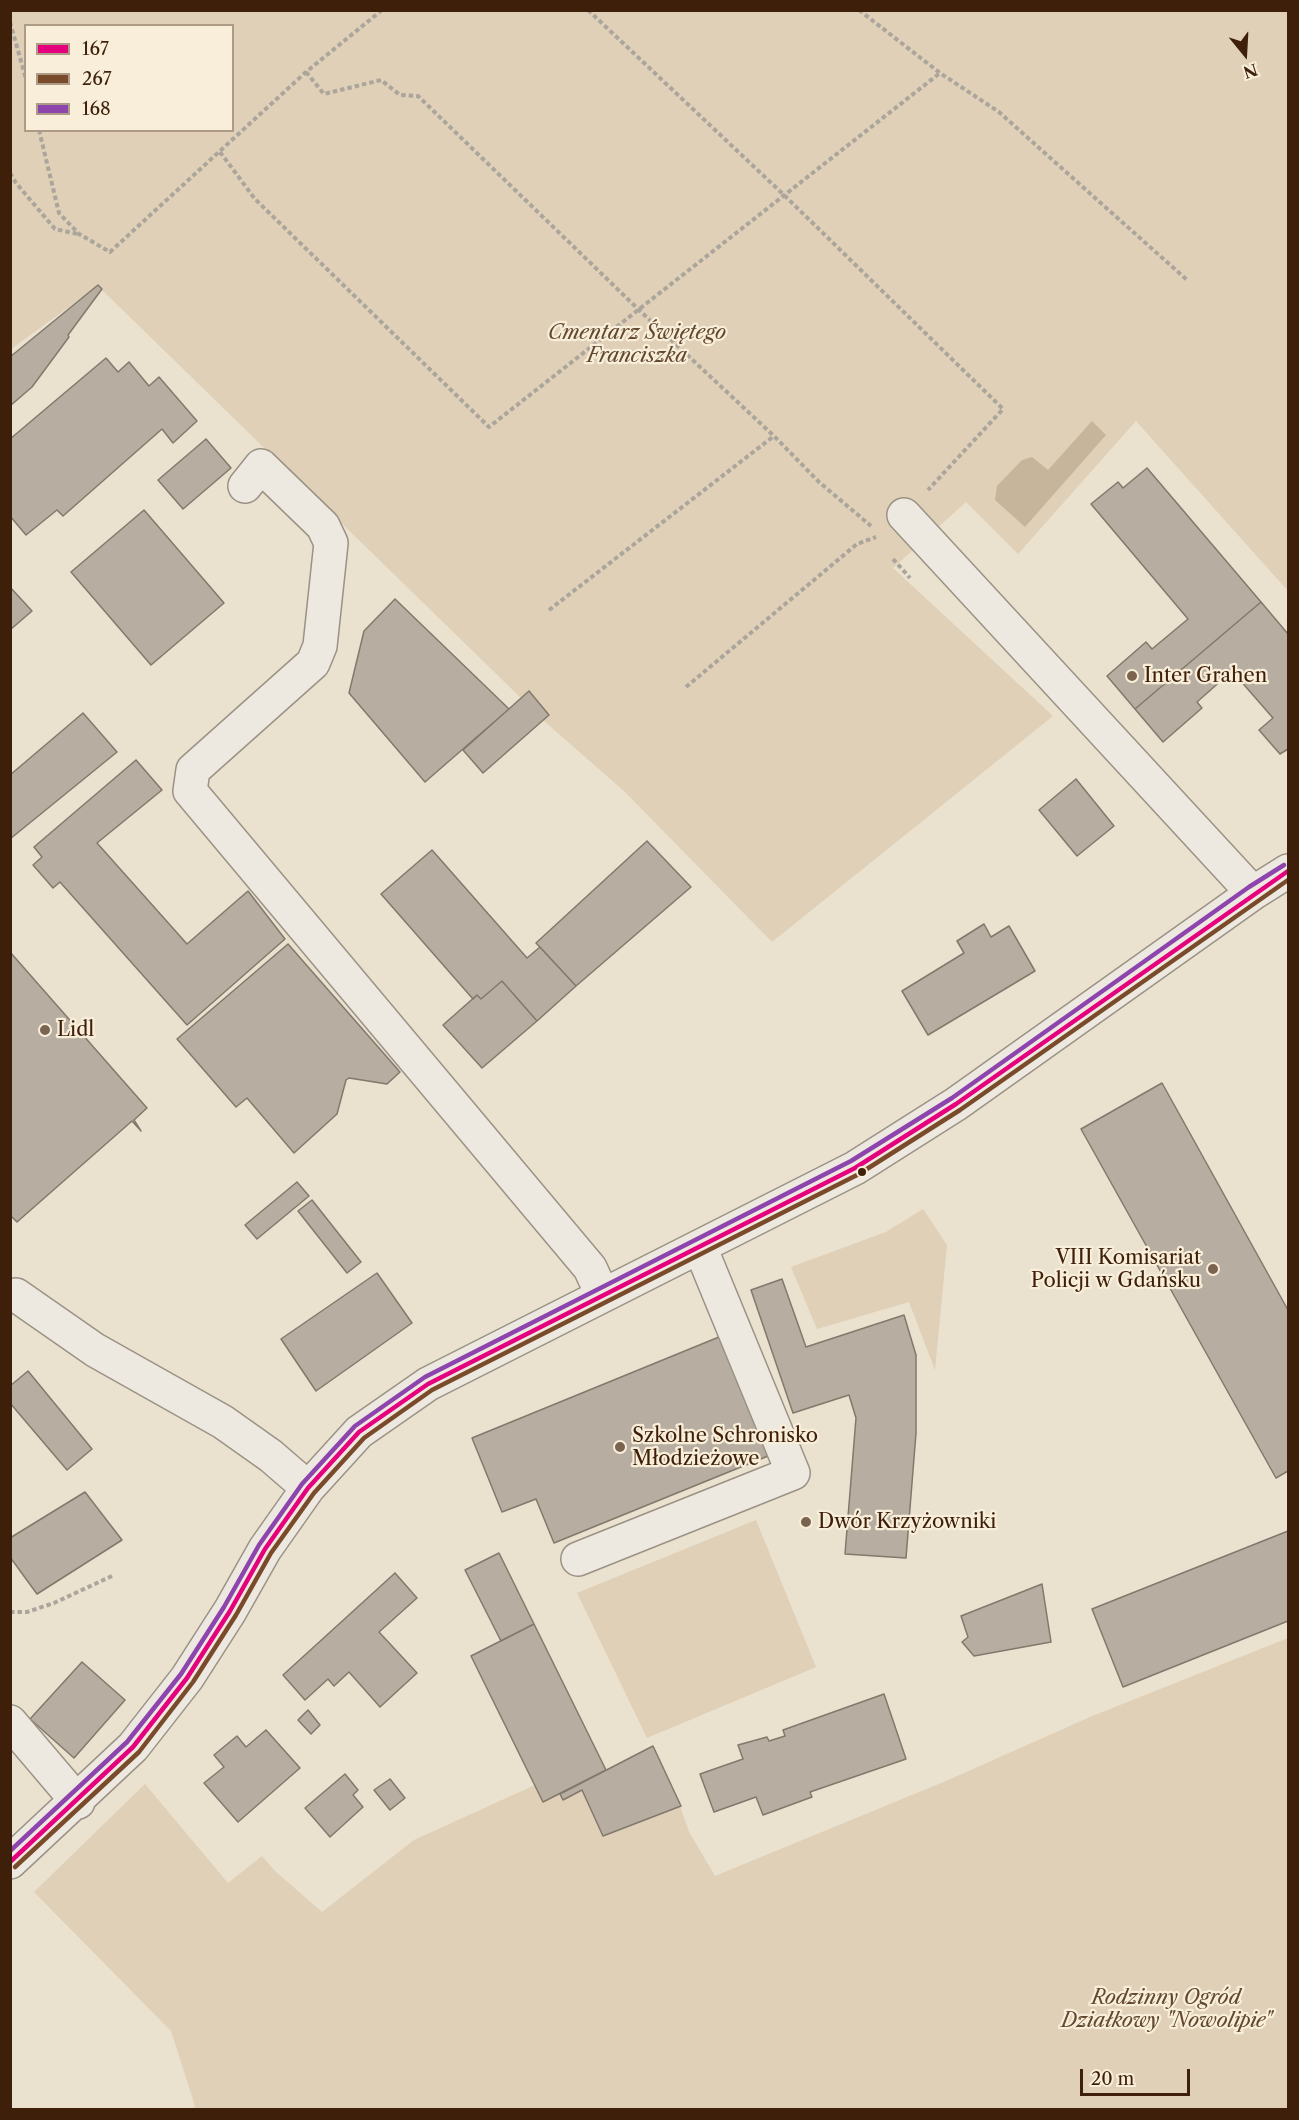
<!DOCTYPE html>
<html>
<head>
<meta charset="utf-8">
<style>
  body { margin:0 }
  #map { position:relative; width:1299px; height:2120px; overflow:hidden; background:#eae1cf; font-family:"Libre Caslon Text",serif }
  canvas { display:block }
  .frame { position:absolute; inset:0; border:12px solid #3d1f0a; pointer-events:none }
  .legend { position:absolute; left:24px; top:24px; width:210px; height:108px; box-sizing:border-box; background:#f8eed9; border:2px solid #ad9b86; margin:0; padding:8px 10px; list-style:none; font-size:18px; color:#3d1f0a }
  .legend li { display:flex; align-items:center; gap:12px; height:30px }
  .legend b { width:30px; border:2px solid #ad9b86 }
  .north { position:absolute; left:1215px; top:24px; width:60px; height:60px; -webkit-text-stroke:4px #f8eed9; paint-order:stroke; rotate:162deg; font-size:16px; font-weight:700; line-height:24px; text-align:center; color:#3d1f0a }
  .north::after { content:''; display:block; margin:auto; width:21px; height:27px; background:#3d1f0a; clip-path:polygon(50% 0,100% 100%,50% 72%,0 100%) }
  .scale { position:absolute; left:1080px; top:2069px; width:110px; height:27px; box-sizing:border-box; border:3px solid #3d1f0a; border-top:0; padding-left:8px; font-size:18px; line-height:21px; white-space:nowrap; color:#3d1f0a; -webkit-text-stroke:4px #f8eed9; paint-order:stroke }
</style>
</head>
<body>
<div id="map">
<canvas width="1299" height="2120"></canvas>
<div class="frame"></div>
<ul class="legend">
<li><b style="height:8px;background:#e5007d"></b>167</li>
<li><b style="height:8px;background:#7a4b2a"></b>267</li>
<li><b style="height:8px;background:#8e44ad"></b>168</li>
</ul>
<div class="north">N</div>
<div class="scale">20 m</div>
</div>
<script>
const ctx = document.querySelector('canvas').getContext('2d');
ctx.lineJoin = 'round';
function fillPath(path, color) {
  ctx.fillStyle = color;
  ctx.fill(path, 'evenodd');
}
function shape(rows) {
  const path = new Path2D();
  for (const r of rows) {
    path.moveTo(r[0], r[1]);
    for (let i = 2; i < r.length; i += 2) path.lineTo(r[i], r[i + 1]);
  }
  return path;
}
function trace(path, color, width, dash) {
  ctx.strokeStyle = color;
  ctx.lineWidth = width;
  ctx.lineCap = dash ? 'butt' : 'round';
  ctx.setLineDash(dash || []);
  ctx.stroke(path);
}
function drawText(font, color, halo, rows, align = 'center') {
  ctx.font = font + ' "Libre Caslon Text",serif';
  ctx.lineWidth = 4.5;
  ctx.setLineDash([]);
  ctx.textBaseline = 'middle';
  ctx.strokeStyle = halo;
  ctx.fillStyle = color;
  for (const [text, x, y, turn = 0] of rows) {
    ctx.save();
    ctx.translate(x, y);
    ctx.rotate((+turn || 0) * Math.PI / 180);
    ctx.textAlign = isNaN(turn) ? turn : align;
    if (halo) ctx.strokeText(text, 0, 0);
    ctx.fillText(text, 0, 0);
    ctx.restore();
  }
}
const green = shape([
  [11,11,1288,11,1288,591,1136,421,1018,554,966,502,893,568,1053,716,772,942,625,792,543,720,549,714,529,691,521,698,98,286,11,349],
  [26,26,232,26,232,130,26,130],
  [923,1209,947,1245,935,1370,909,1302,817,1329,791,1267,886,1232],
  [756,1520,816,1667,647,1738,577,1593],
  [1288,1638,1288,2109,192,2109,195,2106,171,2031,34,1892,145,1784,228,1883,262,1856,275,1871,322,1912,414,1840,535,1785,543,1802,560,1794,563,1800,582,1790,603,1836,680,1806,689,1832,715,1876,946,1781,1090,1717]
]);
const water = shape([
  [1092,421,1106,435,1025,527,995,500,997,486,1022,460,1032,457,1048,470]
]);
const building = shape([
  [98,285,102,289,68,335,69,337,32,387,10,406,10,357,98,285],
  [106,358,118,372,129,362,149,386,159,377,197,421,173,443,162,429,63,516,57,510,26,535,10,516,10,439,106,358],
  [206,439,231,468,183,509,158,480,206,439],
  [1147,468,1261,602,1135,709,1107,676,1146,642,1152,649,1188,619,1091,504,1118,482,1123,488,1147,468],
  [144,510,224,603,151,665,71,572,144,510],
  [10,587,32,611,10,630,10,587],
  [395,599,509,709,425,782,349,693,364,631,395,599],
  [1261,602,1288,634,1288,749,1280,754,1259,730,1273,718,1232,671,1197,702,1202,708,1163,742,1135,709,1261,602],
  [529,691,549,715,483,773,463,750,529,691],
  [83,713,117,752,10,839,10,775,83,713],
  [136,760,162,790,97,843,187,944,248,891,285,939,187,1025,60,882,53,888,33,865,42,857,34,847,136,760],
  [1076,779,1114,826,1077,856,1039,810,1076,779],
  [647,841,691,887,576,986,536,943,647,841],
  [432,850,527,958,540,947,576,986,537,1021,502,981,481,999,477,995,473,999,381,894,432,850],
  [984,924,991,937,1009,926,1035,971,928,1035,902,991,964,953,957,941,984,924],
  [288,944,400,1072,387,1084,349,1078,346,1080,337,1114,294,1153,247,1098,236,1107,177,1039,288,944],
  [10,952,147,1108,134,1120,141,1131,132,1121,17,1222,10,1215,10,952],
  [502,981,537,1021,482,1068,443,1025,477,995,481,999,502,981],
  [1162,1083,1288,1310,1288,1471,1276,1478,1081,1129,1162,1083],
  [297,1182,309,1196,257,1239,245,1225,297,1182],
  [312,1200,361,1262,347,1273,298,1211,312,1200],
  [377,1273,412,1323,316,1391,281,1339,377,1273],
  [782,1279,806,1347,904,1315,916,1355,916,1433,906,1558,845,1554,856,1418,849,1395,793,1413,751,1290,782,1279],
  [719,1337,768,1456,554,1543,536,1499,502,1512,472,1438,719,1337],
  [28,1371,92,1449,67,1470,10,1403,10,1386,28,1371],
  [85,1492,122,1540,37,1594,10,1557,10,1538,85,1492],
  [1288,1531,1288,1621,1123,1687,1092,1609,1288,1531],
  [499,1553,534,1624,501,1641,465,1570,499,1553],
  [395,1573,417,1598,379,1632,417,1673,380,1707,349,1672,334,1686,328,1679,305,1700,283,1675,395,1573],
  [1042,1584,1051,1642,974,1656,962,1642,968,1637,961,1616,1042,1584],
  [534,1624,606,1770,543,1802,471,1656,534,1624],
  [82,1662,125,1700,74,1758,30,1719,82,1662],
  [884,1694,906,1759,810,1792,812,1797,763,1815,756,1797,714,1812,700,1774,743,1759,738,1745,767,1737,769,1741,785,1736,783,1730,884,1694],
  [308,1710,320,1725,311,1734,298,1720,308,1710],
  [266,1730,300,1768,238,1822,204,1783,224,1767,214,1755,237,1736,246,1747,266,1730],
  [653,1746,681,1806,603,1836,582,1790,563,1800,560,1794,653,1746],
  [345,1774,358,1790,353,1795,363,1807,330,1837,305,1808,345,1774],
  [390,1779,405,1798,390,1810,374,1790,390,1779]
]);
const path = shape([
  [588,10,785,196,1003,409,928,490],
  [859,10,940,73,999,112,1187,280],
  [10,22,26,79],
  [306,72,324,94,381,80,400,95,418,96,638,309,774,436,819,482,871,526],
  [39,130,59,213,79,234,110,252,306,72,382,10],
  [220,152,255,199,489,427,940,73],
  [10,173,16,183,55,229,78,234],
  [893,559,910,578],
  [549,610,774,436],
  [686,687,857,544,876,537],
  [10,1612,27,1612,54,1603,112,1576]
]);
const minor = shape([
  [245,486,261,466,323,526,331,543,320,646,313,663,193,770,190,791,590,1268,602,1294],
  [904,515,1253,893],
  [16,1295,95,1350,223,1422,271,1456,308,1488],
  [578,1559,793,1473,700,1247],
  [10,1722,78,1802],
  [10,1862,133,1747,187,1678,230,1611,265,1549,308,1488,359,1432,428,1384,855,1168,956,1104,1253,893,1288,871]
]);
const bus1 = shape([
  [10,1862,133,1747,187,1678,230,1611,265,1549,308,1488,359,1432,428,1384,855,1168,956,1104,1288,871]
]);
const bus2 = shape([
  [15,1867,139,1752,193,1682,236,1615,271,1553,314,1493,364,1438,432,1390,859,1174,960,1110,1288,880]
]);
const bus3 = shape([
  [10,1851,127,1742,181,1674,224,1607,259,1545,302,1484,355,1426,425,1377,851,1161,952,1098,1249,887,1284,865]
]);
const markers = [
  [1132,676,6,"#7a634f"],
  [45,1030,6,"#7a634f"],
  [862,1172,5,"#3d1f0a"],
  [1213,1269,6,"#7a634f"],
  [620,1447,6,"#7a634f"],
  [806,1522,6,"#7a634f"]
];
const parkNames = [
  ["Cmentarz Świętego",637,333],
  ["Franciszka",637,356],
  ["Rodzinny Ogród",1166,1998],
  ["Działkowy \"Nowolipie\"",1166,2021]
];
const poiNames = [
  ["Inter Grahen",1144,676],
  ["Lidl",57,1030],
  ["VIII Komisariat",1201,1258,"right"],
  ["Policji w Gdańsku",1201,1281,"right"],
  ["Szkolne Schronisko",632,1436],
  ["Młodzieżowe",632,1459],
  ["Dwór Krzyżowniki",818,1522]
];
fillPath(green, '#dfd0b7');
fillPath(water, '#c6b59b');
fillPath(building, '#b7aea1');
trace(building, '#82786c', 1.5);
trace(minor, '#9b9285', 36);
trace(path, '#aba59c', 4, [4.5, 3]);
trace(minor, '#ede9e0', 33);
trace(bus1, '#e5007d', 4.5);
trace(bus2, '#7a4b2a', 4.5);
trace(bus3, '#8e44ad', 4.5);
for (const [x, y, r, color] of markers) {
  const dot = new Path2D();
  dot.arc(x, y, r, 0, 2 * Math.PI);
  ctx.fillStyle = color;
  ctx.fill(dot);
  trace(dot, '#f8eed9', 2);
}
drawText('italic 20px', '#634830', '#f8eed9', parkNames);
drawText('20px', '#3d1f0a', '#f8eed9', poiNames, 'left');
</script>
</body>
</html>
